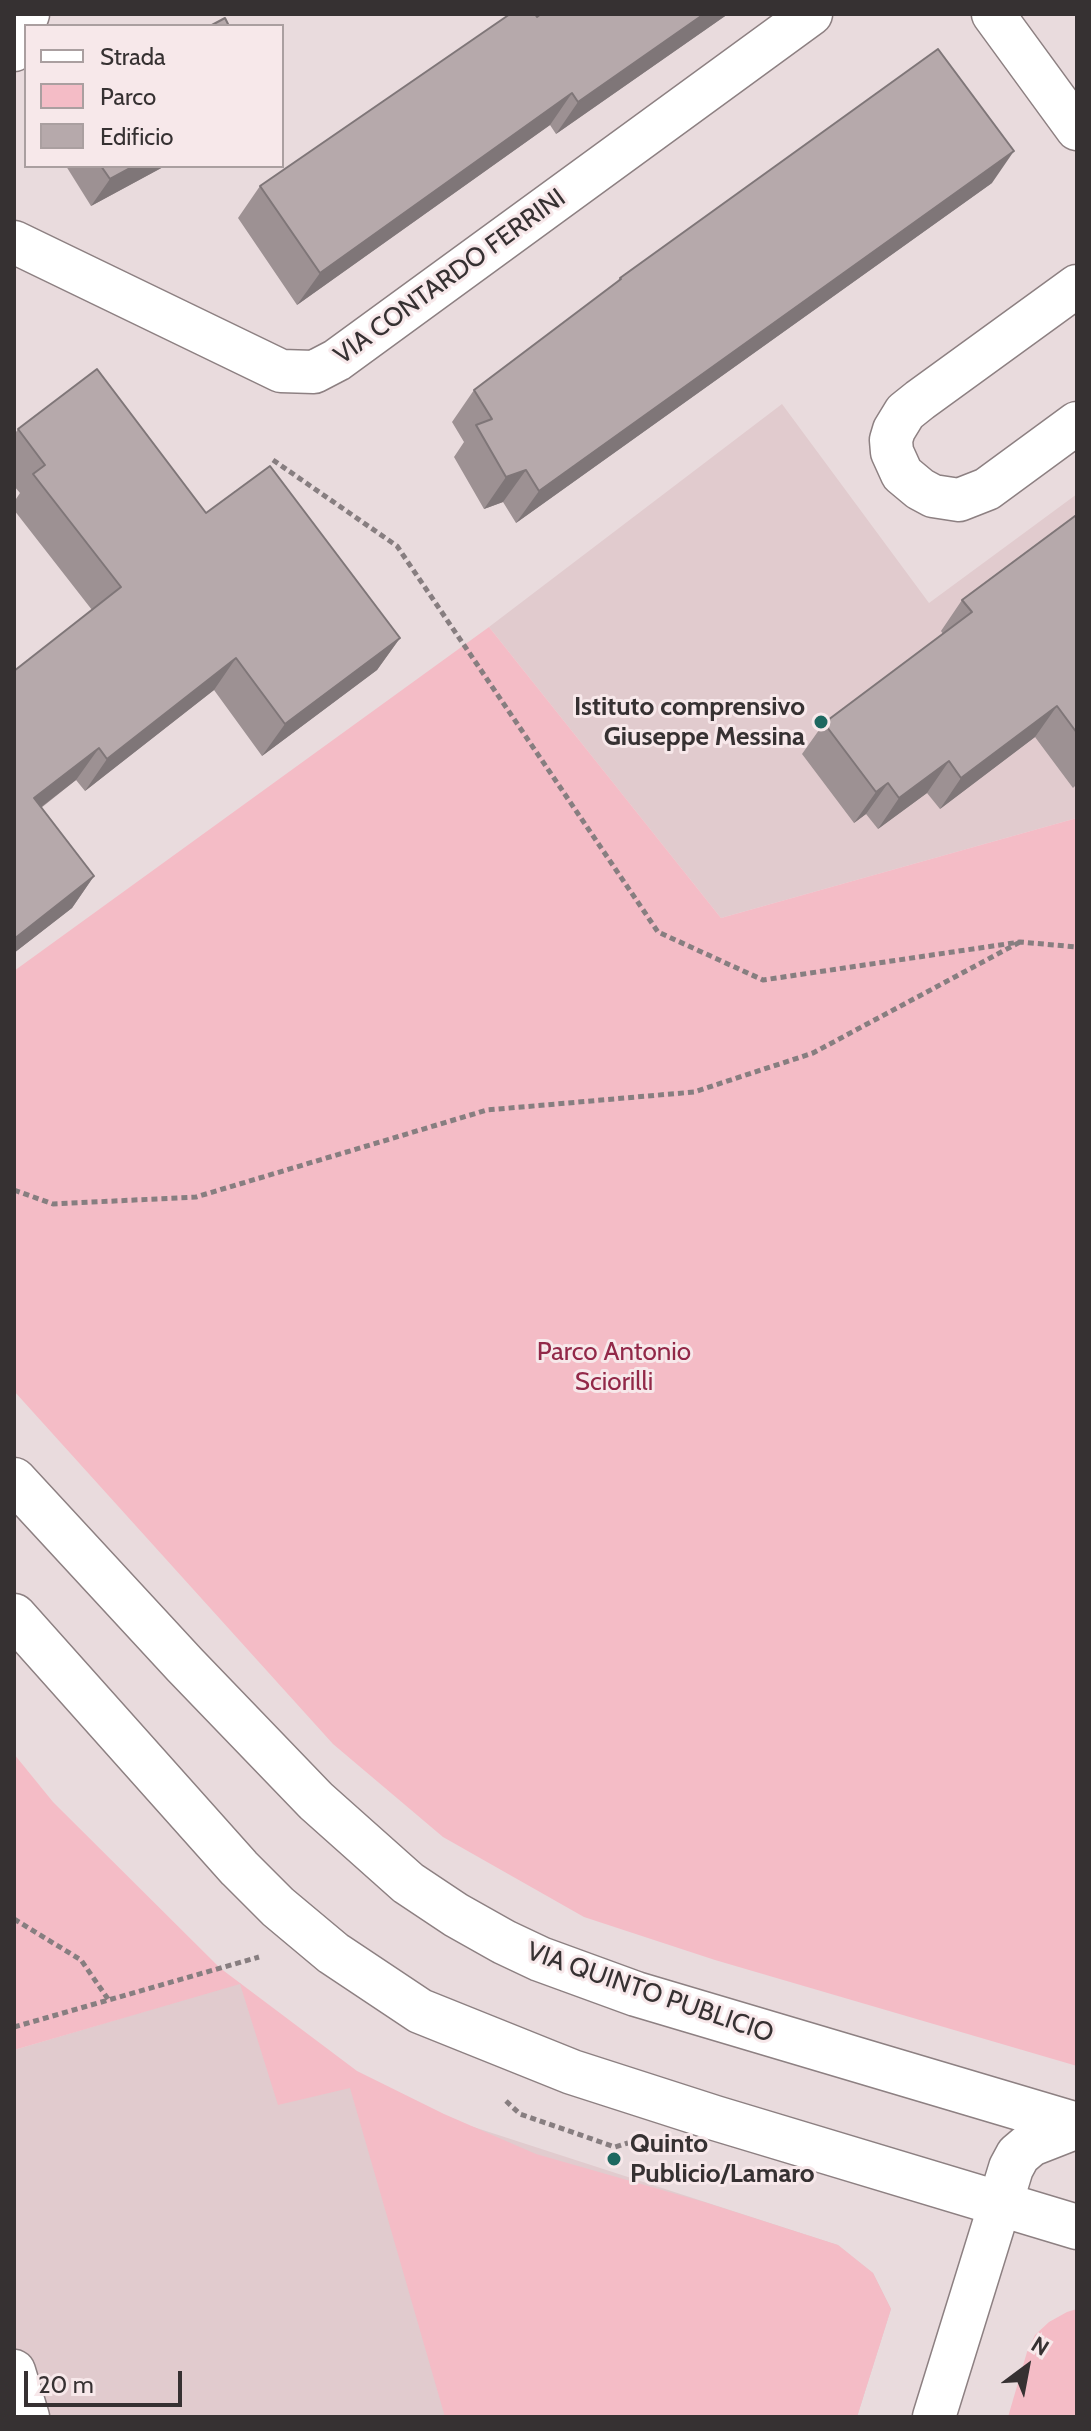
<!DOCTYPE html>
<html>
<head>
<meta charset="utf-8">
<style>
  body { margin:0 }
  #map { position:relative; width:1091px; height:2431px; overflow:hidden; background:#e9dbdd; font-family:Cabin,sans-serif }
  canvas { display:block }
  .frame { position:absolute; inset:0; border:16px solid #363132; pointer-events:none }
  .legend { position:absolute; left:24px; top:24px; width:260px; height:144px; box-sizing:border-box; background:#f7e8ea; border:2px solid #aa9fa0; margin:0; padding:10px 14px; list-style:none; font-size:24px; color:#363132 }
  .legend li { display:flex; align-items:center; gap:16px; height:40px }
  .legend b { width:40px; border:2px solid #aa9fa0 }
  .north { position:absolute; left:987px; top:2327px; width:80px; height:80px; -webkit-text-stroke:6px #f7e8ea; paint-order:stroke; rotate:32deg; font-size:22px; font-weight:700; line-height:32px; text-align:center; color:#363132 }
  .north::after { content:''; display:block; margin:auto; width:28px; height:36px; background:#363132; clip-path:polygon(50% 0,100% 100%,50% 72%,0 100%) }
  .scale { position:absolute; left:24px; top:2371px; width:158px; height:36px; box-sizing:border-box; border:4px solid #363132; border-top:0; padding-left:10px; font-size:24px; line-height:28px; white-space:nowrap; color:#363132; -webkit-text-stroke:6px #f7e8ea; paint-order:stroke }
</style>
</head>
<body>
<div id="map">
<canvas width="1091" height="2431"></canvas>
<div class="frame"></div>
<ul class="legend">
<li><b style="height:10px;background:#fff"></b>Strada</li>
<li><b style="height:22px;background:#f4bcc6"></b>Parco</li>
<li><b style="height:22px;background:#b6a9ab"></b>Edificio</li>
</ul>
<div class="north">N</div>
<div class="scale">20 m</div>
</div>
<script>
const ctx = document.querySelector('canvas').getContext('2d');
ctx.lineJoin = 'round';
function fillPath(path, color) {
  ctx.fillStyle = color;
  ctx.fill(path, 'evenodd');
}
function shape(rows) {
  const path = new Path2D();
  for (const r of rows) {
    path.moveTo(r[0], r[1]);
    for (let i = 2; i < r.length; i += 2) path.lineTo(r[i], r[i + 1]);
  }
  return path;
}
function trace(path, color, width, dash) {
  ctx.strokeStyle = color;
  ctx.lineWidth = width;
  ctx.lineCap = dash ? 'butt' : 'round';
  ctx.setLineDash(dash || []);
  ctx.stroke(path);
}
function drawText(font, color, halo, rows, align = 'center') {
  ctx.font = font + ' Cabin,sans-serif';
  ctx.lineWidth = 6;
  ctx.setLineDash([]);
  ctx.textBaseline = 'middle';
  ctx.strokeStyle = halo;
  ctx.fillStyle = color;
  for (const [text, x, y, turn = 0] of rows) {
    ctx.save();
    ctx.translate(x, y);
    ctx.rotate((+turn || 0) * Math.PI / 180);
    ctx.textAlign = isNaN(turn) ? turn : align;
    if (halo) ctx.strokeText(text, 0, 0);
    ctx.fillText(text, 0, 0);
    ctx.restore();
  }
}
const built = shape([
  [782,404,929,603,1077,494,1077,818,721,918,489,627],
  [240,1983,350,2087,838,2245,873,2273,891,2309,857,2417,14,2417,14,2050]
]);
const green = shape([
  [489,627,721,918,1077,818,1077,2066,715,1960,584,1917,443,1837,333,1744,14,1391,14,971],
  [14,1754,53,1802,220,1968,357,2071,444,2114,536,2154,704,2202,838,2245,873,2273,891,2309,857,2417,445,2417,350,2088,278,2105,240,1984,14,2050],
  [1077,2309,1077,2417,1008,2417,1027,2352,1035,2335,1049,2322,1067,2312]
]);
const path = shape([
  [273,460,397,546,658,932,763,980,1020,942,1077,947],
  [14,1190,53,1204,196,1197,487,1110,694,1092,813,1053,1020,942],
  [14,1919,81,1960,108,1999],
  [14,2027,259,1957],
  [506,2101,520,2114,615,2147,628,2143]
]);
const minor = shape([
  [993,14,1077,129],
  [14,50,28,14],
  [14,242,281,371,314,372,337,360,811,14],
  [1077,286,920,400,905,412,894,430,891,440,892,452,902,474,920,489,933,496,959,500,987,489,1077,423],
  [14,2371,28,2417],
  [934,2417,1000,2204]
]);
const tertiary = shape([
  [14,1480,185,1665,316,1801,408,1883,456,1915,504,1942,540,1959,636,1994,1077,2125],
  [14,1616,239,1868,278,1907,333,1953,420,2011,572,2072,715,2118,1077,2227],
  [1000,2204,1011,2168,1018,2155,1031,2144,1077,2126]
]);
const wall = shape([
  [541,14,728,14,556,134,550,125,297,305,238,218,260,186],
  [66,166,165,166,91,206],
  [992,183,516,523,503,502,484,509,454,457,464,442,452,422,474,390,616,283,620,278],
  [18,429,206,513,400,638,377,670,262,756,214,690,85,791,76,780,41,808,94,876,72,908,14,953,14,671,92,610,14,510,14,502,20,493,14,486,14,435],
  [1077,518,1077,784,1073,788,1035,737,940,809,927,793,878,829,866,814,854,823,802,754,824,723,943,634,941,631,962,600]
]);
const shadedWall = shape([
  [704,14,728,14,556,134,578,102],
  [572,93,550,125,297,305,320,273],
  [1014,151,992,183,516,523,539,491],
  [134,166,165,166,91,206,110,179],
  [526,470,503,502,484,509,506,477],
  [400,638,377,670,262,756,285,724],
  [236,658,214,690,85,791,107,759],
  [1057,706,1035,737,940,809,961,778],
  [99,748,76,780,14,828,34,798],
  [949,761,927,793,878,829,899,798],
  [888,783,866,814,854,823,876,792],
  [94,876,72,908,14,953,14,939]
]);
const building = shape([
  [510,14,535,14,537,17,541,14,704,14,578,102,572,93,320,273,260,186,510,14],
  [225,18,229,26,210,26,225,18],
  [938,49,1014,151,539,491,526,470,506,477,476,425,492,419,474,390,621,279,620,278,938,49],
  [101,166,134,166,110,179,101,166],
  [97,369,206,513,270,466,400,638,285,724,236,658,107,759,99,748,34,798,94,876,14,939,14,671,121,587,33,474,45,465,18,429,97,369],
  [1075,516,1077,518,1077,733,1057,706,961,778,949,761,899,798,888,783,876,792,824,723,972,612,962,600,1075,516]
]);
const markers = [
  [821,722,8,"#1e6860"],
  [614,2159,8,"#1e6860"]
];
const streetNames = [
  ["VIA CONTARDO FERRINI",450,277,-36],
  ["VIA QUINTO PUBLICIO",650,1993,19]
];
const poiNames = [
  ["Istituto comprensivo",805,707],
  ["Giuseppe Messina",805,737],
  ["Quinto",630,2144,"left"],
  ["Publicio/Lamaro",630,2174,"left"]
];
const parkNames = [
  ["Parco Antonio",614,1352],
  ["Sciorilli",614,1382]
];
fillPath(built, '#e1cbce');
fillPath(green, '#f4bcc6');
trace(minor, '#8d8082', 45);
trace(tertiary, '#8d8082', 47);
trace(path, '#877e80', 5, [6, 4]);
trace(minor, '#fff', 42);
trace(tertiary, '#fff', 44);
fillPath(wall, '#9d9193');
fillPath(shadedWall, '#7f7678');
fillPath(building, '#b6a9ab');
trace(building, '#7f7678', 2);
for (const [x, y, r, color] of markers) {
  const dot = new Path2D();
  dot.arc(x, y, r, 0, 2 * Math.PI);
  ctx.fillStyle = color;
  ctx.fill(dot);
  trace(dot, '#f7e8ea', 3);
}
drawText('26px', '#363132', '#f7e8ea', streetNames);
drawText('bold 26px', '#363132', '#f7e8ea', poiNames, 'right');
drawText('26px', '#922848', '#f7e8ea', parkNames);
</script>
</body>
</html>
